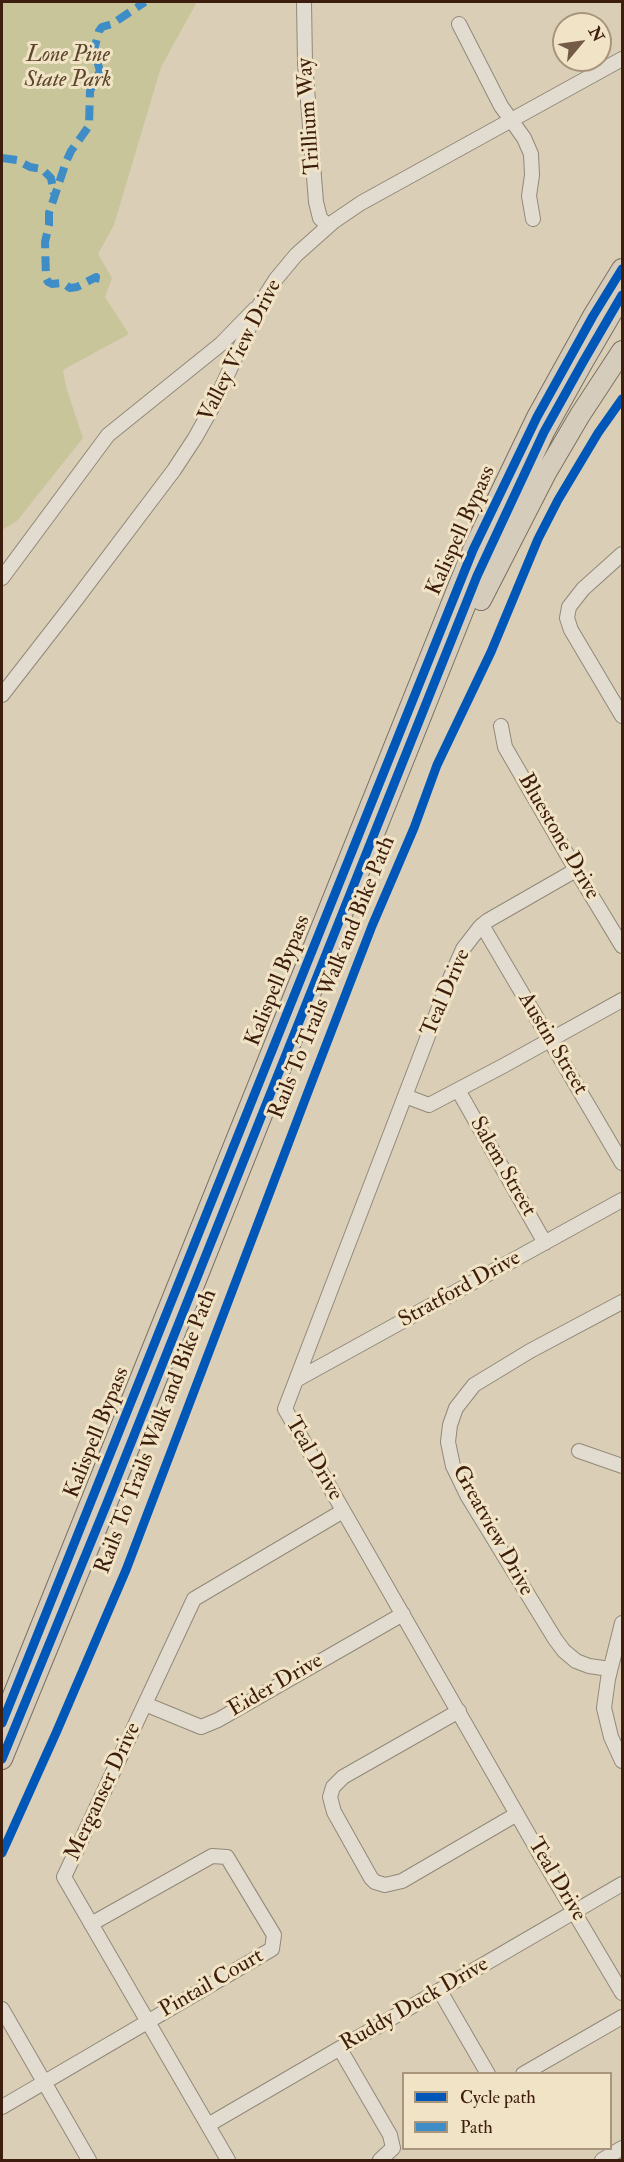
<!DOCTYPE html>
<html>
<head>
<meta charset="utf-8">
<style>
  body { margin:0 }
  #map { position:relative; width:624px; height:2162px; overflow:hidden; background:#dacfb6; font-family:"IM FELL Double Pica",serif }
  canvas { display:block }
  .frame { position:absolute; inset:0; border:3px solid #3d1d0d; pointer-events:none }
  .legend { position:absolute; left:402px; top:2072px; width:210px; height:78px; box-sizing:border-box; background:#f1e4c6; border:2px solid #a9947c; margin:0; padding:8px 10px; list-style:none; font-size:18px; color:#3d1d0d }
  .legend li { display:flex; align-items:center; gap:12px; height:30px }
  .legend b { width:30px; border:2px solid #a9947c }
  .north { position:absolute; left:552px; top:12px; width:60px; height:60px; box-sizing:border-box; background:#f1e4c6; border:2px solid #a9947c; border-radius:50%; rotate:61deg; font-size:16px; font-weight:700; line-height:24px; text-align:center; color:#3d1d0d }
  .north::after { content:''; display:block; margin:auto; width:21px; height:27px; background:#745b48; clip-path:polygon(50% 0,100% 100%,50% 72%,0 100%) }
</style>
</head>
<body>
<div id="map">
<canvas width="624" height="2162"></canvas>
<div class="frame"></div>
<ul class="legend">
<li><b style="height:8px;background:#0057b8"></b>Cycle path</li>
<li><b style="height:8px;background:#3f8dc7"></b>Path</li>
</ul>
<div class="north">N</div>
</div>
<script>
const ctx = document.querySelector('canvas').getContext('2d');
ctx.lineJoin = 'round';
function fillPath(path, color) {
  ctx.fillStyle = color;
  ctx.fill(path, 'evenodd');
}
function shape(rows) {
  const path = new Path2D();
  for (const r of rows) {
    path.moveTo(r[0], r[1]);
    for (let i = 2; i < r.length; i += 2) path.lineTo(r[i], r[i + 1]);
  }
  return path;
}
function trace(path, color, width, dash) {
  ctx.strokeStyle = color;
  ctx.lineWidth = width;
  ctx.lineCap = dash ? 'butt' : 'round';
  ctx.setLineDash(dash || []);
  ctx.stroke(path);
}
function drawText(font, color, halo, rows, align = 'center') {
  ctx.font = font + ' "IM FELL Double Pica",serif';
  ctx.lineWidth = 6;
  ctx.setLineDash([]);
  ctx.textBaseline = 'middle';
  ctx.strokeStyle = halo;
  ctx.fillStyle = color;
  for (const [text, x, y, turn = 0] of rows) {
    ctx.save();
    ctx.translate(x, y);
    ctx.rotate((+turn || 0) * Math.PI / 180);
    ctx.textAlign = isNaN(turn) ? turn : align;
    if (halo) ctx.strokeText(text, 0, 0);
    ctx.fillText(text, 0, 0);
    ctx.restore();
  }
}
const green = shape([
  [2,2,197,2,161,67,114,225,98,254,112,278,105,297,129,334,63,370,66,387,83,438,17,521,2,530]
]);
const minor = shape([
  [304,2,305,63,316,202,320,218,328,226],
  [459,24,501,106,524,138,531,154,532,175,529,196,533,219],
  [622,554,583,589,569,607,567,618,571,630,622,716],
  [2,578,108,435,221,344,255,309],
  [2,695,72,605,174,470,195,438,213,406,260,304,276,279,296,255,333,222,361,203,622,59],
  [501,726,505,747,576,870,622,946],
  [576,870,487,921,480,927,463,949,451,976,285,1409,542,1858,622,1993],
  [482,925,622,1163],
  [458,1090,545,1243],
  [405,1096,429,1105,503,1066,622,1000],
  [296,1380,622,1200],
  [579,1451,622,1466],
  [622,1623,608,1679,604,1708,611,1737,622,1761],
  [610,1669,589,1666,576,1661,564,1651,555,1639,467,1495,453,1466,448,1442,450,1425,456,1408,474,1385,530,1351,622,1302],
  [145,1704,201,1727,218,1720,403,1614],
  [459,1711,343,1777,333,1787,330,1797,334,1812,371,1878,375,1882,385,1885,402,1881,517,1814],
  [440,1991,488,2074],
  [2,2009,89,2160],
  [340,2049,390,2135,393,2148,380,2160],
  [523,2074,622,2017],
  [2,2107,272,1949,274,1935,227,1857,212,1856,91,1924],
  [208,2125,622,1884],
  [228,2160,64,1877,194,1599,343,1511],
  [602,2160,622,2148]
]);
const highway = shape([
  [481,600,546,473,580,415,622,351],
  [2,1723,473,550,537,417,593,316,622,269],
  [2,1759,107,1503,477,576,544,432,583,362,622,295]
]);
const quiet = shape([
  [2,158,17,160,30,167,42,169,51,178,54,194],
  [95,282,96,277,77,287,70,288,63,283,52,284,48,282,46,278,45,242,49,225,49,213,66,162,71,151,89,126,90,91,100,71,94,50,99,31,102,27,112,24,145,2]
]);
const cycleway = shape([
  [2,1723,473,550,537,417,593,316,622,269],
  [2,1759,107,1503,477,576,544,432,583,362,622,295],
  [2,1853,56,1733,126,1570,311,1084,372,926,414,828,437,765,491,652,538,539,558,500,598,433,622,399]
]);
const parkNames = [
  ["Lone Pine",68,56],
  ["State Park",68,81]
];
const streetNames = [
  ["Trillium Way",310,116,-94],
  ["Valley View Drive",241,351,-63],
  ["Kalispell Bypass",462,531,-66],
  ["Bluestone Drive",558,837,60],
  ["Rails To Trails Walk and Bike Path",333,978,-68],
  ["Kalispell Bypass",279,981,-68],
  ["Teal Drive",447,993,-67],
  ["Austin Street",552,1044,59],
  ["Salem Street",502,1167,60],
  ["Stratford Drive",460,1290,-29],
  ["Rails To Trails Walk and Bike Path",157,1432,-69],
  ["Kalispell Bypass",98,1433,-68],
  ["Teal Drive",313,1459,60],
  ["Greatview Drive",492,1531,61],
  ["Eider Drive",276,1686,-30],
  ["Merganser Drive",104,1792,-65],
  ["Teal Drive",556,1880,59],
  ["Pintail Court",212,1984,-30],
  ["Ruddy Duck Drive",415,2005,-30]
];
fillPath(green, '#c9c59a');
trace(minor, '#928878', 16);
trace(highway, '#7b7062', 22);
trace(minor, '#e2dcd0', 14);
trace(highway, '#d6ccbb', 20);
trace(quiet, '#3f8dc7', 8, [15, 8]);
trace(cycleway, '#0057b8', 9);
drawText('italic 22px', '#5c452b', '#f1e4c6', parkNames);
drawText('22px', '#3d1d0d', '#f1e4c6', streetNames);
</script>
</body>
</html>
